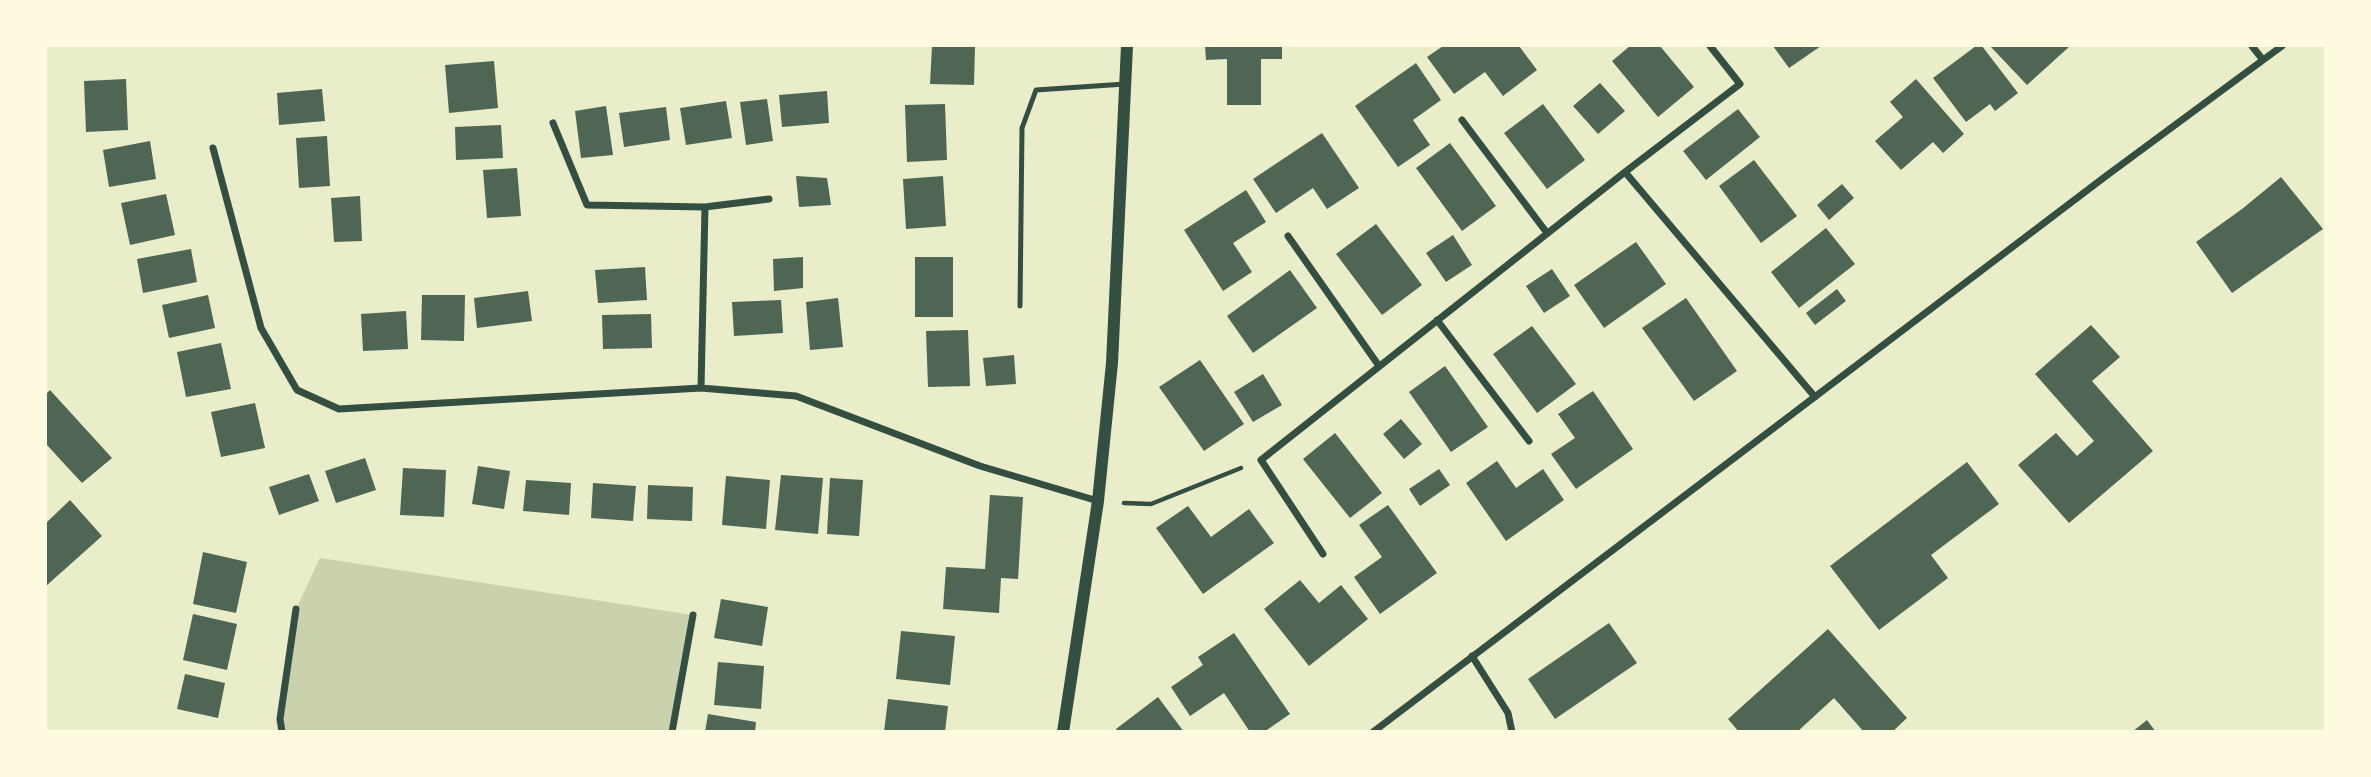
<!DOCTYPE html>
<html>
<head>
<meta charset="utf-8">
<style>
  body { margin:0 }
  #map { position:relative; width:2371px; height:777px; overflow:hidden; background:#e9edc9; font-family:Karla,sans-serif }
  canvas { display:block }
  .frame { position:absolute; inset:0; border:47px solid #fefae0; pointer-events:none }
</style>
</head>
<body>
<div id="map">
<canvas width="2371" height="777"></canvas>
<div class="frame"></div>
</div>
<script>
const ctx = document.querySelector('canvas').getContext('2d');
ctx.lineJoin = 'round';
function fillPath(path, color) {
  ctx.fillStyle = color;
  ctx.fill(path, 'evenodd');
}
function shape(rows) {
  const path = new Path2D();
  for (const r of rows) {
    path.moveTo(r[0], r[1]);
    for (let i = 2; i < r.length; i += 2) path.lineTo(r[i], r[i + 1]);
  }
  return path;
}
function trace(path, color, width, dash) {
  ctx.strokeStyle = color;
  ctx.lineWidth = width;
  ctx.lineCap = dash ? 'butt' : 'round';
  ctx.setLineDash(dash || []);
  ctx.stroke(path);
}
const green = shape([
  [320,558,693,615,672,731,282,732,296,609]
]);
const building = shape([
  [932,46,975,46,974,85,930,84],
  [1205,46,1282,46,1282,59,1261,59,1261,105,1227,105,1227,59,1206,60],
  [1443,46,1519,46,1537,70,1503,96,1485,72,1454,94,1427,57],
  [1630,46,1660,46,1694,87,1658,117,1612,61],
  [1773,46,1821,46,1789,68],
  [1976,46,1982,46,2018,93,1995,111,1990,104,1966,122,1933,78],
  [1990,46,2070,46,2027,85],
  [494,61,498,108,449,113,445,65],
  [1416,63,1441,100,1413,120,1430,145,1398,167,1355,106],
  [126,79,128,130,86,132,84,81],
  [1916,79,1964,134,1943,153,1933,142,1901,170,1875,141,1903,117,1890,102],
  [1600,83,1625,111,1598,134,1573,106],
  [322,89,325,121,279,125,277,93],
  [827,91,829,123,782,127,779,95],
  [767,99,773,141,746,145,740,102],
  [726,101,732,138,686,145,680,108],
  [945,104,947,160,907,162,905,105],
  [1543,104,1585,160,1547,189,1504,133],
  [606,106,613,155,581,158,575,111],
  [666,107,670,140,624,147,619,113],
  [1738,109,1760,137,1706,180,1683,151],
  [501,125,503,158,456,160,455,127],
  [1322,133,1359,188,1327,209,1313,188,1276,213,1253,179],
  [327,136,330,186,299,188,296,138],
  [150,141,156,179,109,187,103,150],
  [1450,143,1496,206,1462,231,1416,168],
  [1754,160,1797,216,1761,243,1719,186],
  [517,168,521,216,487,218,483,170],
  [796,176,827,178,831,205,799,207],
  [943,176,946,226,906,229,903,179],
  [2281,177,2323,229,2232,293,2196,242,2242,209],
  [1842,184,1854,198,1829,220,1817,205],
  [1246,190,1266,222,1233,243,1252,272,1223,291,1184,230],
  [166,194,175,235,130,245,121,203],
  [360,196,362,241,334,242,331,198],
  [1376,224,1422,285,1382,315,1336,254],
  [1826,228,1855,264,1799,308,1771,272],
  [1453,235,1472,265,1446,282,1426,253],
  [1636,242,1666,284,1604,328,1574,285],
  [191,249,197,282,143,293,137,259],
  [803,257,803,288,774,291,773,259],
  [915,257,953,257,953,317,915,317],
  [645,267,647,300,598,303,595,270],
  [1552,269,1570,296,1544,313,1526,286],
  [1290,270,1317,308,1253,353,1227,316],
  [1837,289,1846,301,1815,325,1806,313],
  [528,291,532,321,477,328,474,298],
  [208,295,215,328,169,338,162,305],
  [422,295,465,295,464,341,421,340],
  [838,298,843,347,810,350,806,302],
  [1686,298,1737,371,1694,401,1642,328],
  [781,300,783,333,734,336,732,302],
  [406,311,408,349,363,351,361,314],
  [651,314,652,348,603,349,602,315],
  [2091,325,2120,357,2092,381,2153,451,2069,523,2018,465,2056,433,2077,456,2094,441,2035,374],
  [1532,326,1576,384,1537,413,1493,354],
  [968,330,970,386,928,387,926,331],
  [221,343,231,389,186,397,177,352],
  [1014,355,1016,384,986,386,983,358],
  [1200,360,1244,424,1204,451,1159,387],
  [1445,366,1488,427,1451,452,1409,392],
  [1263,374,1282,405,1253,422,1234,392],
  [50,390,112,458,82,483,46,444,46,394],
  [1593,391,1633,449,1576,489,1551,454,1575,438,1558,414],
  [255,403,265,448,221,457,211,412],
  [1401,419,1422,444,1404,459,1383,434],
  [1335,433,1382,493,1350,518,1303,459],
  [365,458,376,490,336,503,325,471],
  [1497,461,1516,488,1543,469,1564,500,1506,541,1466,483],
  [1967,462,1999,504,1931,555,1948,578,1879,630,1830,566],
  [478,466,510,471,504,509,472,504],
  [403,468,446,470,444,517,400,515],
  [1439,469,1450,485,1420,506,1409,489],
  [309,474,319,501,279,515,269,487],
  [781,475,823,478,818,534,775,530],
  [726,476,770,480,766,529,722,525],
  [830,478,863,480,859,536,827,534],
  [526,480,571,483,569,515,523,511],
  [593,483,636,486,633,521,591,518],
  [648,485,693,487,692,521,647,519],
  [990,495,1023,497,1018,579,1001,578,999,613,943,609,946,567,985,569],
  [70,500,102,536,46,586,46,523],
  [1388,505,1437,573,1380,614,1354,577,1382,557,1359,525],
  [1188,506,1211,537,1249,509,1274,543,1203,594,1156,528],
  [203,552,247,562,236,613,193,604],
  [1300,580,1319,603,1341,585,1368,619,1309,666,1264,609],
  [721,599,768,607,762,646,714,638],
  [193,614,237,624,227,670,183,660],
  [1609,623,1637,663,1555,719,1528,679],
  [1828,629,1907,718,1892,732,1864,732,1834,698,1797,732,1739,732,1728,719],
  [901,631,955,636,950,685,896,679],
  [1234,633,1290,714,1264,732,1250,732,1224,693,1190,716,1171,687,1203,665,1198,657],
  [718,662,764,666,761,709,714,705],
  [185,674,225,683,218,718,177,709],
  [1158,697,1184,732,1117,732,1116,729],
  [888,699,948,706,945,732,884,732],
  [708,714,756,722,755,732,705,732],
  [2147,720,2156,732,2132,732]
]);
const path = shape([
  [1124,503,1151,504,1241,468]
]);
const service = shape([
  [1020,306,1022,128,1036,90,1125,84]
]);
const minor = shape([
  [2252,46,2263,60],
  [1462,120,1547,233],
  [553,123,587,205,705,207,769,199],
  [213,148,261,328,297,390,339,409,701,388,796,396,980,466,1098,501],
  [1625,172,1740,84,1710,46],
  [1288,236,1379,366],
  [1437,320,1529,441],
  [701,388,705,207],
  [1323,554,1261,460,1625,172,1815,397],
  [1472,656,1508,713,1512,732],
  [282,732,280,719,296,609],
  [672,732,693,615],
  [1373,732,2106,176,2282,46]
]);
const tertiary = shape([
  [1063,732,1098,501,1112,363,1127,46]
]);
fillPath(green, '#cad2ad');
fillPath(building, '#4f6655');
trace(path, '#344e41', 4.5);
trace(service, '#344e41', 5);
trace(minor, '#344e41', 7);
trace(tertiary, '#344e41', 12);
</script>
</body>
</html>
